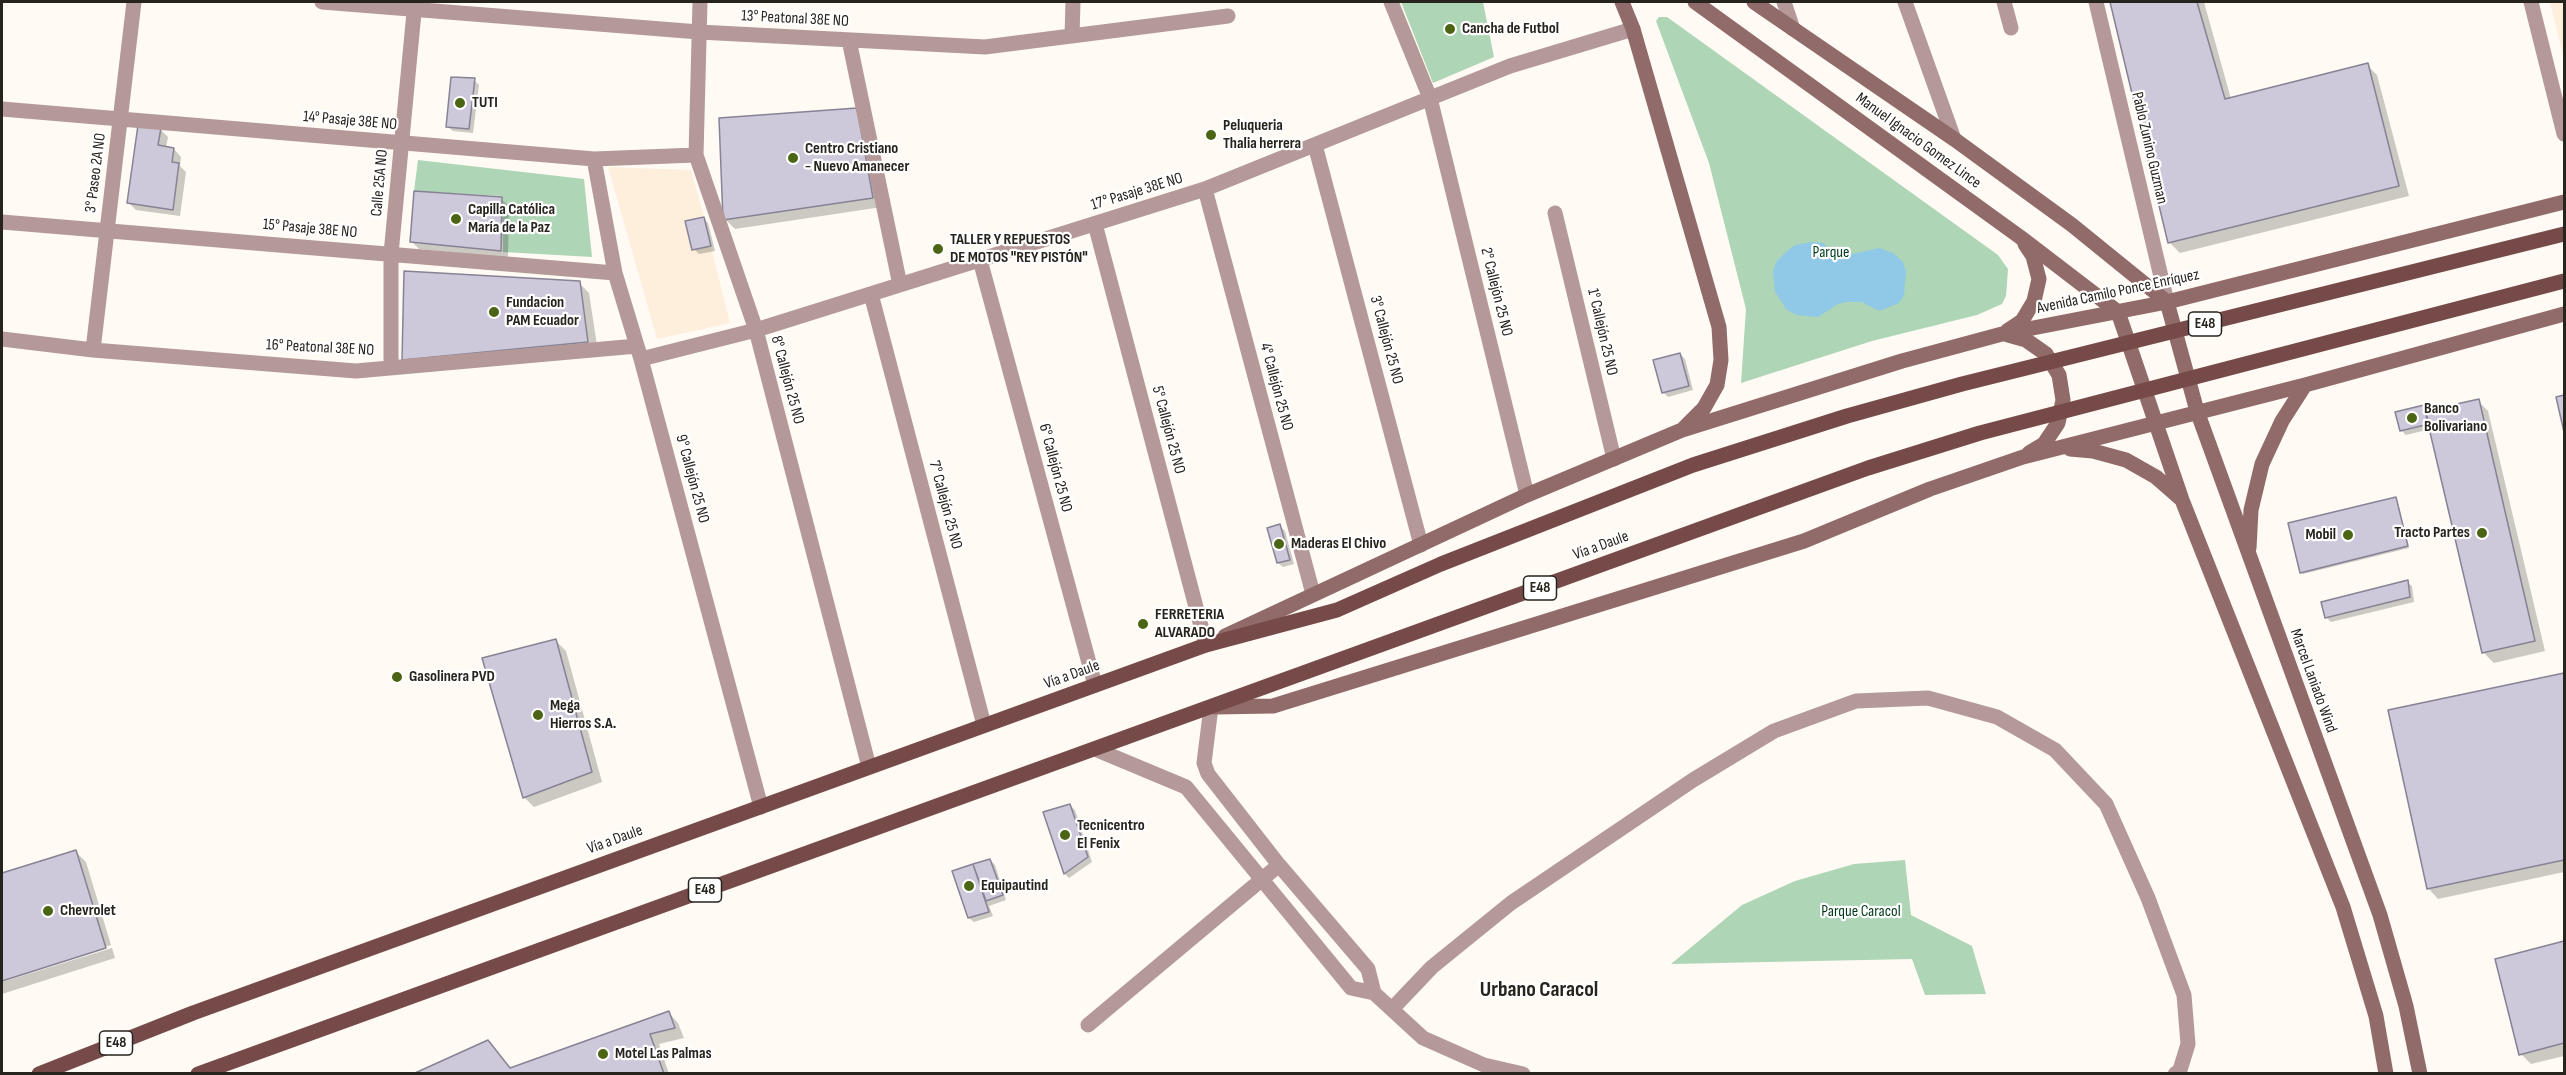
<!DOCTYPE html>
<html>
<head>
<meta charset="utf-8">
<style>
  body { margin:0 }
  #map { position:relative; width:2566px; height:1075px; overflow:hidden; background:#fffaf3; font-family:"Sofia Sans Condensed",sans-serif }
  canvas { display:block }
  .frame { position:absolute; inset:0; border:3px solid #27231d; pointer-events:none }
</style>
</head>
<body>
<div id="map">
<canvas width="2566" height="1075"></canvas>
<div class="frame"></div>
</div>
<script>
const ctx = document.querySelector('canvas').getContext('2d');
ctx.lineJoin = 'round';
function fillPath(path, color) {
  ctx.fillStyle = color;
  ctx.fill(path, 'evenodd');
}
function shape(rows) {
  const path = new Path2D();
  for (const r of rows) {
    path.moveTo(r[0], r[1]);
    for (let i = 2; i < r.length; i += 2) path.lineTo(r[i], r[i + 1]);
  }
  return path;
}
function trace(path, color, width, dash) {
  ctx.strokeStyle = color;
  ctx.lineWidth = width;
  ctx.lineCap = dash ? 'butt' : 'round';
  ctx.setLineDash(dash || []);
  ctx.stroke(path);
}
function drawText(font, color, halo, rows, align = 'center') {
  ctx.font = font + ' "Sofia Sans Condensed",sans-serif';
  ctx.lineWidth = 4.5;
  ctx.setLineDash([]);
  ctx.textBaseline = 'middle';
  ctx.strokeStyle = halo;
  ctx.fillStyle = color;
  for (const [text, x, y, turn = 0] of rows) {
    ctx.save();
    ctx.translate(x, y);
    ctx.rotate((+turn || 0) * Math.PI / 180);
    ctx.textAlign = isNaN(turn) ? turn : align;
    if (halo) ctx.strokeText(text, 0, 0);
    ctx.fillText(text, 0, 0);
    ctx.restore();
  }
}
const built = shape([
  [2550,2,2564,2,2564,59],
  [608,167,691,170,704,216,684,221,692,250,711,247,730,323,657,339]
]);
const green = shape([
  [1401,2,1483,2,1494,57,1433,83],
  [1659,17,1667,17,1998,255,2008,269,2006,296,2002,304,1977,315,1872,341,1741,383,1746,309,1709,163,1656,21],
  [418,160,584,179,592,257,503,252,502,196,414,191],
  [1905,860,1911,915,1972,946,1986,994,1925,995,1912,959,1671,964,1742,905,1795,881,1854,864]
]);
const water = shape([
  [1812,242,1823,243,1833,251,1848,255,1879,248,1893,253,1903,262,1906,271,1904,295,1899,303,1879,311,1862,302,1846,302,1838,304,1818,317,1797,315,1787,310,1775,292,1773,271,1776,262,1787,251,1795,245]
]);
const shadow = shape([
  [2111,2,2204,2,2231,99,2367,65,2377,75,2409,196,2180,253,2170,243],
  [474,80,479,85,473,133,453,131,448,127],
  [867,120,882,207,735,229,725,219],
  [160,129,168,137,166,148,174,149,181,157,180,166,186,172,180,216,136,210,129,203],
  [501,199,509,206,508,258,419,249,411,241],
  [703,218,708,223,715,251,699,254,694,249],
  [579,283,589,293,598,352,414,369],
  [1680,354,1685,359,1693,390,1668,397,1663,392],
  [2478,401,2488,411,2545,651,2494,663,2484,653,2431,429,2406,435,2401,430,2423,407,2429,412],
  [2395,498,2409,548,2303,574,2301,572],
  [1280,526,1285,531,1294,564,1283,567,1278,563],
  [2407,582,2412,586,2414,602,2331,622,2327,618],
  [556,641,566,651,602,782,534,807,524,797],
  [2564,674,2564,872,2438,899,2428,888,2390,711],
  [1070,805,1075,810,1092,862,1069,878,1065,874,1045,813],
  [76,852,86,862,111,945,2,979,2,875],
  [990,860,995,865,1006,900,989,906,993,916,974,922,969,918,954,872],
  [2564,943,2564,1056,2531,1064,2521,1054,2497,960],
  [112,948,115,958,2,994,2,982],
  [668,1012,678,1023,684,1038,659,1044,669,1074,417,1074,488,1041,511,1069]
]);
const building = shape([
  [2110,2,2197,2,2225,99,2368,63,2399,186,2168,243,2110,2],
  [451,77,475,78,469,129,446,127,451,77],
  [857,108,873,198,723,220,719,118,857,108],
  [138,125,161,128,158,145,174,148,172,162,179,163,173,210,127,203,138,125],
  [414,191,502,197,501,251,410,242,414,191],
  [704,217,711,246,692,250,685,221,704,217],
  [404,271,580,281,588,342,402,360,404,271],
  [1680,353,1689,386,1662,393,1653,360,1680,353],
  [2564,395,2564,432,2556,397,2564,395],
  [2479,399,2535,641,2482,653,2425,411,2479,399],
  [2424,405,2429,424,2400,431,2395,412,2424,405],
  [2396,497,2408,546,2300,573,2288,523,2396,497],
  [1280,524,1290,560,1277,563,1267,528,1280,524],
  [2408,580,2410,597,2325,618,2321,602,2408,580],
  [556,639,592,772,523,798,482,658,556,639],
  [2564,673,2564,860,2427,889,2388,710,2564,673],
  [1070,804,1088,857,1064,874,1043,812,1070,804],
  [76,850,106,948,2,981,2,873,76,850],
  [990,859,1003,895,986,901,973,864,990,859],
  [973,864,989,912,968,918,952,871,973,864],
  [2564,941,2564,1043,2519,1055,2495,959,2564,941],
  [669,1011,675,1028,650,1034,664,1074,415,1073,488,1040,510,1068,669,1011]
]);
const street = shape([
  [322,2,699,32,985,47,1228,16],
  [700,2,696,155,756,330,869,767],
  [1391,2,1430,98,1527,495],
  [1784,2,1793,29],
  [1905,2,1954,139],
  [2004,2,2011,28],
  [2096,2,2167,302],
  [2531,2,2564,134],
  [1072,36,1073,2],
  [849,40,900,285],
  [2,109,594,159,696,155],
  [1315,145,1421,545],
  [594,159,615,273,641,359,761,807],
  [1205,189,1313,594],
  [1555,213,1614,459],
  [2,222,615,273],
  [1095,224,1206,645],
  [980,260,1095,685],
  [871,294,984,725],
  [2,339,93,350,356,371,637,346],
  [93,350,134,2],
  [641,359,756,330,1205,189,1510,66,1633,29],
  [391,368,391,254,415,2],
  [1211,707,1204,763,1208,774,1279,865,1368,969,1374,993],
  [1095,749,1186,787,1351,988,1374,993,1423,1038,1484,1065,1523,1074],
  [1392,1009,1432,967,1511,903,1693,780,1774,731,1856,701,1928,698,1997,717,2055,750,2106,804,2148,898,2184,995,2188,1044,2180,1070,2175,1074],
  [1088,1025,1279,865]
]);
const secondary = shape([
  [1622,2,1633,29,1719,327,1721,360,1717,385,1704,408,1684,428],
  [1695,2,2020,237,2118,312],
  [1754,2,1954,139,2072,225,2167,302],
  [2167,302,2197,411,2380,915,2406,1006,2420,1074],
  [2118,312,2182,500,2343,907,2376,1016,2386,1074],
  [2007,331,2022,321,2034,301,2039,279,2033,256,2025,244],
  [2008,335,2026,340,2046,354,2059,375,2063,400,2058,423,2044,444,2029,453],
  [2070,449,2093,451,2126,460,2156,477,2180,498],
  [2249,548,2251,510,2262,464,2282,421,2305,385],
  [1225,636,1527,495,1682,430,1902,361,2002,334,2167,302,2564,202],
  [1214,707,1273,706,1804,541,1930,489,2023,457,2305,385,2564,314]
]);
const primary = shape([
  [39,1074,193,1013,1206,645,1337,610,1441,564,1693,465,1847,416,1962,384,2564,234],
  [198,1074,1868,468,1980,433,2564,281]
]);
const markers = [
  [1450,29,6,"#4c6514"],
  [460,103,6,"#4c6514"],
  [1211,135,6,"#4c6514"],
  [793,158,6,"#4c6514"],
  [456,219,6,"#4c6514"],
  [938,249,6,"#4c6514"],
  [494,312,6,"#4c6514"],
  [2412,418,6,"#4c6514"],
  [2482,533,6,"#4c6514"],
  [2348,535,6,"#4c6514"],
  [1279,544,6,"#4c6514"],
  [1143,624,6,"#4c6514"],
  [397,677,6,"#4c6514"],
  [538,715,6,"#4c6514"],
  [1065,835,6,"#4c6514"],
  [969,886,6,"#4c6514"],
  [48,911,6,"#4c6514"],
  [603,1054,6,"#4c6514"]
];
const shields = [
  [2205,324,33],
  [1540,588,33],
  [705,890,33],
  [116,1043,33]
];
const shieldNames = [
  ["E48",2205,324],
  ["E48",1540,588],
  ["E48",705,890],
  ["E48",116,1043]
];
const streetNames = [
  ["13° Peatonal 38E NO",795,19,3],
  ["14° Pasaje 38E NO",350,121,5],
  ["Manuel Ignacio Gomez Lince",1918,141,36],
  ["Pablo Zunino Guzman",2149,148,77],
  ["3° Paseo 2A NO",96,173,-83],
  ["Calle 25A NO",380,183,-85],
  ["17° Pasaje 38E NO",1137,192,-17],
  ["15° Pasaje 38E NO",310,229,5],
  ["2° Callejón 25 NO",1496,292,76],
  ["Avenida Camilo Ponce Enríquez",2118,292,-12],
  ["1° Callejón 25 NO",1602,332,77],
  ["3° Callejón 25 NO",1386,340,75],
  ["16° Peatonal 38E NO",320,348,3],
  ["8° Callejón 25 NO",787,380,75],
  ["4° Callejón 25 NO",1276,387,75],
  ["5° Callejón 25 NO",1168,430,75],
  ["6° Callejón 25 NO",1055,468,75],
  ["9° Callejón 25 NO",692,479,75],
  ["7° Callejón 25 NO",945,505,75],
  ["Vía a Daule",1601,546,-20],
  ["Vía a Daule",1072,675,-20],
  ["Marcel Laniado Wind",2313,681,70],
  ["Vía a Daule",615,840,-20]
];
const poiNames = [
  ["Cancha de Futbol",1462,29],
  ["TUTI",472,103],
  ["Peluqueria",1223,126],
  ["Thalia herrera",1223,144],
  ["Centro Cristiano",805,149],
  ["- Nuevo Amanecer",805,167],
  ["Capilla Católica",468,210],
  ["María de la Paz",468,228],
  ["TALLER Y REPUESTOS",950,240],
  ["DE MOTOS \"REY PISTÓN\"",950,258],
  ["Fundacion",506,303],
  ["PAM Ecuador",506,321],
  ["Banco",2424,409],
  ["Bolivariano",2424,427],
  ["Tracto Partes",2470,533,"right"],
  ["Mobil",2336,535,"right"],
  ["Maderas El Chivo",1291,544],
  ["FERRETERIA",1155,615],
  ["ALVARADO",1155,633],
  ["Gasolinera PVD",409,677],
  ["Mega",550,706],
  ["Hierros S.A.",550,724],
  ["Tecnicentro",1077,826],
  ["El Fenix",1077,844],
  ["Equipautind",981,886],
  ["Chevrolet",60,911],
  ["Motel Las Palmas",615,1054]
];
const parkNames = [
  ["Parque",1831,253],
  ["Parque Caracol",1861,912]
];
const districtNames = [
  ["Urbano Caracol",1539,990]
];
fillPath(built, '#feefdd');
fillPath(green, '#aed5b6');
fillPath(water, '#90c9e7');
fillPath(shadow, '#0003');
fillPath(building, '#cdc9db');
trace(building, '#878294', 1.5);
trace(street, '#b49998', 15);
trace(secondary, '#916b6a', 15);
trace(primary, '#774a4a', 15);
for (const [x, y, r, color] of markers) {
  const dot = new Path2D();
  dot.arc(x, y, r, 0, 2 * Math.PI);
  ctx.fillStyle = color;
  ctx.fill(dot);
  trace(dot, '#fff', 2);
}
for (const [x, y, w] of shields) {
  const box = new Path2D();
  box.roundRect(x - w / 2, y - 12, w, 24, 4.5);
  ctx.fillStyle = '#fff';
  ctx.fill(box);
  trace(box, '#27231d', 1.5);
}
drawText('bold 15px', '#27231d', null, shieldNames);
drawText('16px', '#27231d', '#fff', streetNames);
drawText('bold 16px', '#27231d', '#fff', poiNames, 'left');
drawText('16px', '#003b19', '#fff', parkNames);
drawText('bold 22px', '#27231d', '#fff', districtNames);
</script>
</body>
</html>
